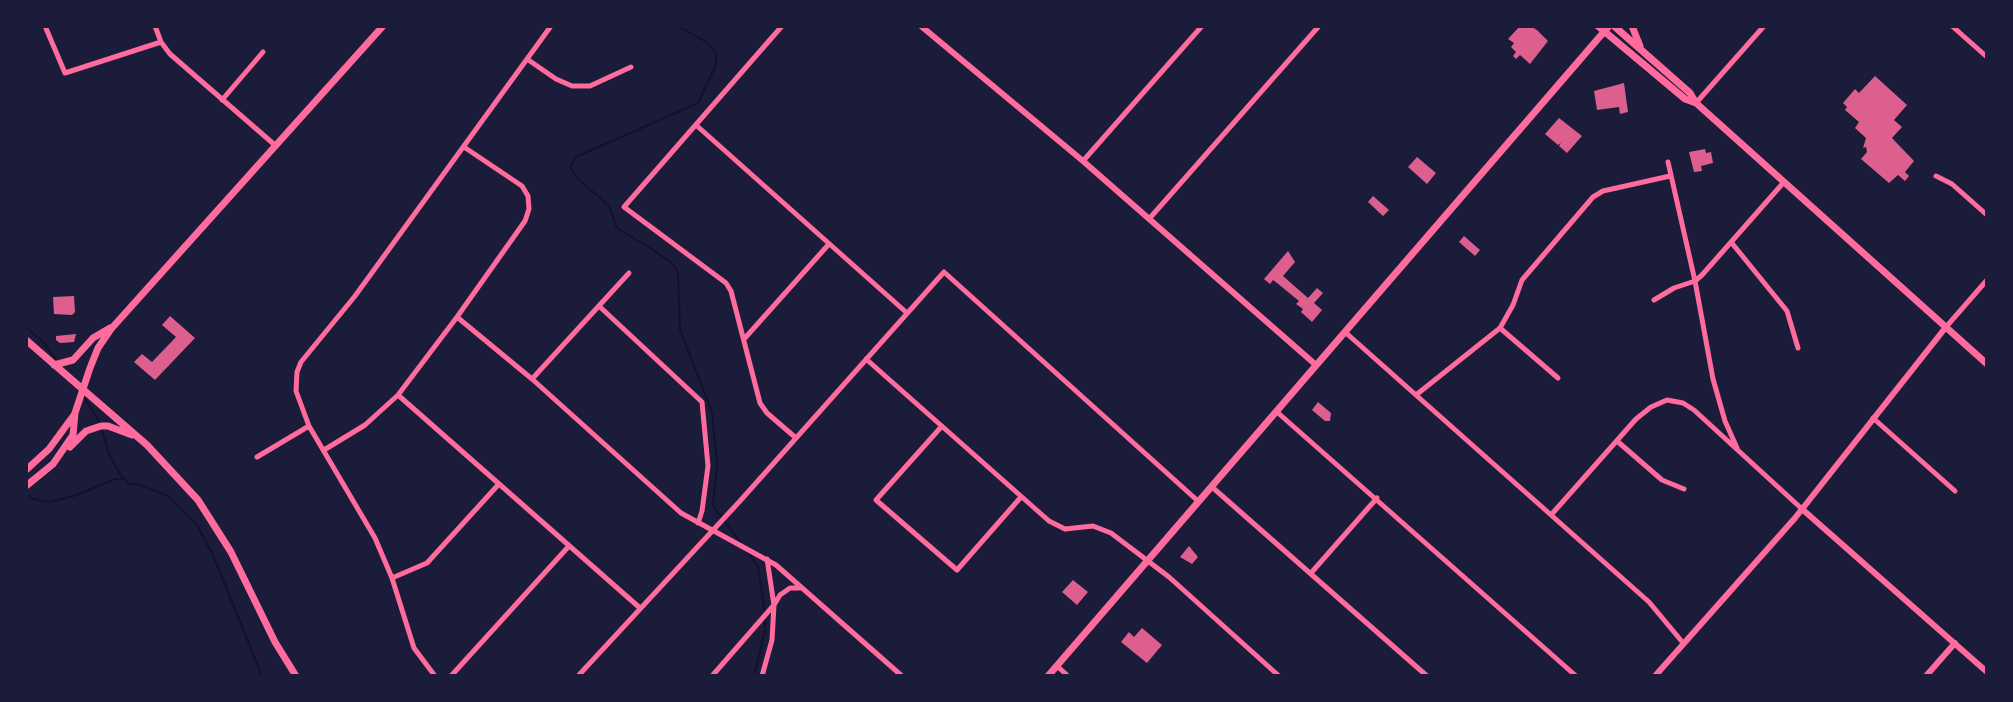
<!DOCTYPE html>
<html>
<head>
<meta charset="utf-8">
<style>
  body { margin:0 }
  #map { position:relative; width:2013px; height:702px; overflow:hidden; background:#1b1b3a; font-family:"DM Sans",sans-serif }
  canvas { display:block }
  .frame { position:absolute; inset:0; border:28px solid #1b1b3a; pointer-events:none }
</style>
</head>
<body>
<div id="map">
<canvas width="2013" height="702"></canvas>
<div class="frame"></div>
</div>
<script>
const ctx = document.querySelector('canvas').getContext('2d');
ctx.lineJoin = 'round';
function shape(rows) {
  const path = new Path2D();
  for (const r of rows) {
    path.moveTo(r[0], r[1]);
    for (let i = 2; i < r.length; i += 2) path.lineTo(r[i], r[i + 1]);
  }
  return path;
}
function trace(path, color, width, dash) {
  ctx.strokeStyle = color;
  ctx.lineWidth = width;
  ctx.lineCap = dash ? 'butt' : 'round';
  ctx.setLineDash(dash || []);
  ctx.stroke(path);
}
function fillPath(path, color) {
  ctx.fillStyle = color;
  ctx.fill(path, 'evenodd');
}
const stream = shape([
  [678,26,708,43,716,53,716,65,698,103,576,157,570,167,577,178,609,206,617,228,655,251,673,264,678,273,680,330,712,412,717,464,713,506,741,543],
  [26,327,45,344,58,363],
  [84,397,100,423,109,454,120,474,129,484,140,485,168,496,197,525,213,555,262,676],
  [28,495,33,499,50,502,77,495,115,479,124,479],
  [747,551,758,567,765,613],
  [754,676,765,630,765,619]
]);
const building = shape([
  [1520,26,1530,26,1537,30,1548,41,1530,64,1520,55,1516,59,1513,56,1516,52,1511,47,1514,43,1508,39],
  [1875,76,1907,105,1894,120,1902,127,1892,138,1914,161,1905,172,1909,176,1905,181,1898,175,1889,183,1861,159,1867,152,1866,147,1863,148,1866,138,1855,128,1859,122,1845,110,1847,107,1843,103,1855,89,1859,93],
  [1624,83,1628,112,1620,114,1619,107,1597,110,1594,91],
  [1559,118,1582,136,1567,153,1559,146,1561,143,1558,145,1545,134],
  [1705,149,1706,153,1711,152,1713,163,1701,166,1702,171,1694,172,1689,152],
  [1417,157,1436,173,1427,184,1408,167],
  [1373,196,1389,210,1383,216,1368,202],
  [1464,236,1480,250,1475,256,1459,242],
  [1288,251,1295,262,1283,276,1308,298,1317,288,1323,293,1314,303,1322,310,1312,322,1301,312,1303,309,1296,304,1299,301,1277,283,1273,280,1270,284,1264,279],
  [74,296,75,312,72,315,54,314,53,297],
  [170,316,195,338,155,380,134,362,142,354,152,362,176,337,162,325],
  [76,334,74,342,60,343,56,340,56,336],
  [1318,402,1331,413,1330,421,1325,421,1312,410],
  [1189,546,1198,557,1192,564,1180,557],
  [1073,580,1088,592,1077,605,1062,592],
  [1142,628,1162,645,1147,663,1121,642,1129,632,1134,637]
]);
const minor = shape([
  [45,26,65,73,161,42],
  [155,26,161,42,170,54,276,146],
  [782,26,624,207,726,283,731,291,760,403,767,413,796,438],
  [1952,26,1987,57],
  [527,59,556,79,572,86,590,86,631,67],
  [222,100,263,52],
  [1696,103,1764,26],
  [696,125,907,313],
  [1083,161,1202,26],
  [1668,162,1695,281,1713,379,1725,421,1737,448],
  [1936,176,1952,184,1987,215],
  [1149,219,1319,26],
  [1731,242,1787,311,1798,348],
  [1654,300,1674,288,1695,281,1702,275,1784,182],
  [599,306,702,402,708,466,702,511,698,523],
  [457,317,532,379,681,513,776,565,902,676],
  [1946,327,1987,280],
  [1500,328,1558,378],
  [1345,332,1649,602,1684,644],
  [745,338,829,244],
  [866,359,1049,521,1065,529,1093,526,1111,533,1169,577,1279,676],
  [532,379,629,273],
  [398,395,640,608],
  [1416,395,1500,328,1513,305,1522,280,1593,197,1603,191,1670,176],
  [1277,412,1576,676],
  [1873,418,1955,491],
  [942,426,876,500,957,570,1021,497],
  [1617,441,1662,480,1684,489],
  [324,450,365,425,398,395,457,317,525,221,529,209,528,196,522,186,464,147],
  [257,457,309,426],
  [1212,487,1427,676],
  [1551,515,1636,419,1651,407,1667,400,1683,403,1694,410,1802,509],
  [1311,573,1377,498],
  [392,578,427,563,498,485],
  [1057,666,1068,676],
  [435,676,414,648,392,578,375,538,309,426,296,391,297,372,301,362,355,296,551,26],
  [451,676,569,546],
  [578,676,740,501,944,272,1199,502],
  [712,676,774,605,780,595,790,588,801,588],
  [762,676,772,640,774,605,767,559]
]);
const tertiary = shape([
  [921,26,1083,161,1316,365],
  [1802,509,1987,672],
  [1655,676,1795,518,1946,327],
  [1926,676,1955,643]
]);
const secondary = shape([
  [1598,26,1685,99,1696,103],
  [1614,26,1690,93,1696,103,1987,364],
  [1632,26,1640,46],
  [26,340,147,445,198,500,231,552,275,642,296,676],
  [54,365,73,360,93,338,110,328],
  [70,447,86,431,101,426,108,426,132,435],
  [26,470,49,449,74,415],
  [26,486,53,464,73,435,75,413,90,368,98,348,111,329,383,26],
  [1048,676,1609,26]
]);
trace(stream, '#12122b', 2);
fillPath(building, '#dd5f8e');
trace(minor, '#ff6b9d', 5);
trace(tertiary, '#ff6b9d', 6);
trace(secondary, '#ff6b9d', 7);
</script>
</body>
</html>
